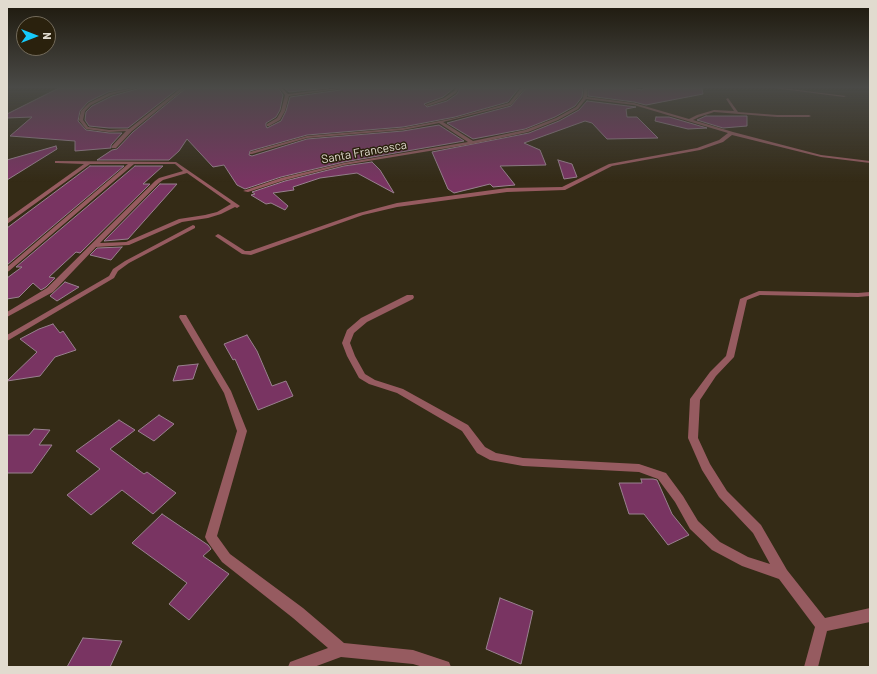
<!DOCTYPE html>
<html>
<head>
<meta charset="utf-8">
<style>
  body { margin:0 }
  #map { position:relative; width:877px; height:674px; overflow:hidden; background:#342b16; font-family:Barlow,sans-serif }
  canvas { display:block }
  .frame { position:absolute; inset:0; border:8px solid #e1dbcf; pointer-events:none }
  .north { position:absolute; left:16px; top:16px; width:40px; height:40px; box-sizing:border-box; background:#2a210d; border:1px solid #736b5b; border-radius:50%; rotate:90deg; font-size:11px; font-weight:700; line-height:16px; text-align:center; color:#e1dbcf }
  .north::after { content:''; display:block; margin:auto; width:14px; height:18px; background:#16cafb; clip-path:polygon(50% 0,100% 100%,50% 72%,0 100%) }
</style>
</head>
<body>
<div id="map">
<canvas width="877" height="674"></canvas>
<div class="frame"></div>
<div class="north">N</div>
</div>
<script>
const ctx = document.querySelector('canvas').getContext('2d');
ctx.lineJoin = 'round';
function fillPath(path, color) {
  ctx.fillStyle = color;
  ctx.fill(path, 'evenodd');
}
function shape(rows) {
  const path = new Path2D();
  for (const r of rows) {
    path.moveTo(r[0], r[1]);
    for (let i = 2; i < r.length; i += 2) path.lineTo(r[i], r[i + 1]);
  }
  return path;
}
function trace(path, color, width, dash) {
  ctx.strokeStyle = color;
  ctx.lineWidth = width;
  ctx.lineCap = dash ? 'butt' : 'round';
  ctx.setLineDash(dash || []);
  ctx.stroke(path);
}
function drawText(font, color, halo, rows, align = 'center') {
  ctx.font = font + ' Barlow,sans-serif';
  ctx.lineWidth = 3;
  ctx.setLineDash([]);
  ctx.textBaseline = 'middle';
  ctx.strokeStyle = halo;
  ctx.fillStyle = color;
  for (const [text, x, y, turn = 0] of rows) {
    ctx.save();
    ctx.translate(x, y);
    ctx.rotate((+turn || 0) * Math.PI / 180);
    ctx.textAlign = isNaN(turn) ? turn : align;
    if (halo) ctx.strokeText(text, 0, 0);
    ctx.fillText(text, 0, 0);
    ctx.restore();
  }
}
const building = shape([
  [59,88,127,88,108,92,88,102,80,111,78,121,86,130,109,133,122,133,111,145,111,148,75,151,75,141,10,136,32,117,7,118,7,114,59,88],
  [138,88,179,88,128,128,109,128,89,126,85,120,86,112,92,106,112,96,137,89,138,88],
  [186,88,278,88,283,95,280,110,276,117,266,123,266,126,267,128,281,121,286,111,290,97,340,90,341,88,434,89,434,88,454,88,443,97,424,104,427,107,447,101,457,94,460,88,519,88,508,102,455,117,403,127,307,135,250,151,249,155,252,156,307,139,403,131,439,125,464,141,344,162,281,177,245,189,237,185,224,165,213,167,187,139,179,151,169,160,97,160,112,150,117,149,133,132,186,88],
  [284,88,329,88,289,92,284,88],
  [526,88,583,88,582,97,575,106,555,117,525,129,473,139,447,123,511,106,526,88],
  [588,88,631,88,642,90,644,88,702,88,703,94,646,105,634,102,588,96,588,88],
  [587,101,636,107,626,109,627,117,637,117,658,138,607,139,592,123,585,121,524,143,540,150,546,165,500,166,515,185,493,187,490,184,454,193,448,189,432,152,529,133,559,121,579,110,587,101],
  [706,116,747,116,747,126,723,128,697,120,706,116],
  [656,117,669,117,707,128,688,129,655,121,656,117],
  [56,146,57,149,7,180,7,160,56,146],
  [558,160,572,164,577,177,564,179,558,160],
  [372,162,380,170,394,193,357,173,320,178,293,187,294,190,273,193,288,206,285,210,271,203,266,204,251,195,255,194,252,192,285,181,344,166,372,162],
  [90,166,124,166,7,265,7,228,90,166],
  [135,166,163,166,143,184,150,184,80,253,76,252,49,277,55,278,46,287,41,290,33,283,19,297,7,299,7,278,22,267,16,267,135,166],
  [160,184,177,184,128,239,104,241,160,184],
  [122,247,111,260,90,255,97,248,122,247],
  [65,282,79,287,57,301,50,296,65,282],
  [53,324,60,333,63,331,76,350,55,357,40,376,7,381,37,352,20,339,39,329,53,324],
  [247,335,257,351,272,386,286,381,293,396,258,410,235,359,233,360,224,344,247,335],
  [198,364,193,379,173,381,178,366,198,364],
  [159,415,174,424,154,441,138,431,159,415],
  [119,420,135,430,110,449,144,474,147,472,176,493,153,514,122,490,91,515,67,495,100,469,76,451,119,420],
  [34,429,50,430,39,445,52,445,32,473,7,473,7,435,29,435,34,429],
  [641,479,653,479,657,480,672,514,689,535,668,545,644,514,629,514,619,483,642,483,641,479],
  [162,514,208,545,211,549,203,556,229,574,189,620,169,604,187,583,132,543,162,514],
  [500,598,533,611,521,664,486,649,500,598],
  [83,638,122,641,110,667,67,667,83,638]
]);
const minor = shape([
  [132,88,137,88,111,95,91,105,85,111,83,120,88,127,109,130,129,129,181,88,185,88,132,131,116,148,112,148,112,146,126,131,109,132,86,129,79,120,81,111,89,103,109,93,132,88],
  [279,88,282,88,288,94,338,88,340,89,289,96,285,111,280,120,269,126,267,126,267,124,277,118,281,111,285,95,279,88],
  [456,88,459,88,456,93,446,100,427,106,425,105,444,98,454,91,456,88],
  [521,88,525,88,511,105,443,122,473,141,525,130,556,118,576,107,583,98,584,88,587,88,587,97,634,103,689,119,697,115,714,110,734,111,726,99,728,98,738,112,777,115,809,115,811,116,809,117,777,117,714,112,699,117,693,120,733,132,821,155,870,161,870,163,821,157,732,135,723,142,700,150,612,166,565,190,507,192,397,207,363,215,251,255,242,254,215,236,218,234,220,235,245,251,250,251,359,213,397,203,507,188,562,187,609,164,697,148,719,140,728,133,634,105,586,99,578,109,558,120,528,132,472,144,344,165,285,180,248,192,243,191,281,178,344,163,468,142,439,123,403,130,307,138,252,154,250,154,250,152,307,136,403,128,455,118,509,103,521,88],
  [774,88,782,88,846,96,844,97,774,88],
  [55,161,176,162,240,206,237,208,235,207,221,214,208,218,182,222,129,245,96,247,53,292,7,317,7,312,47,288,155,181,159,178,183,171,175,164,134,164,9,271,7,272,7,267,128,164,90,164,7,224,7,219,84,164,57,163,55,163,55,161],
  [187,173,231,204,217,212,205,215,179,219,126,242,100,243,159,183,163,180,187,173],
  [193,225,195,226,195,228,129,263,118,271,114,278,7,341,7,335,109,276,113,269,125,261,193,225],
  [759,291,858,293,870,292,870,296,858,297,760,295,747,300,734,357,716,376,700,400,698,438,710,464,727,491,761,525,787,570,825,618,870,608,870,622,827,631,818,667,804,667,815,627,779,579,742,566,712,550,690,529,675,502,658,479,639,472,523,466,490,460,477,453,462,431,397,393,369,384,359,378,347,356,342,343,347,330,361,318,407,295,413,295,414,297,413,299,367,322,354,333,350,343,355,356,365,374,375,380,403,389,468,425,485,447,496,453,523,458,639,464,666,473,683,496,698,521,720,542,748,557,770,564,753,533,719,497,702,470,688,438,690,399,710,372,726,356,740,299,759,291],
  [180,315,186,315,231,391,247,431,217,536,230,554,303,608,344,643,413,650,449,662,451,667,423,667,413,664,341,657,314,667,288,667,290,662,328,648,293,618,222,562,207,541,205,537,237,431,224,393,179,317,180,315]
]);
const farStreetnames = [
  ["Santa Francesca",364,152,-10]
];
fillPath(building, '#793462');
trace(building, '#99818f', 1);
fillPath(minor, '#965b60');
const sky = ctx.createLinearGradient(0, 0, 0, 182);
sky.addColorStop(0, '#1d180c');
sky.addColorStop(0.48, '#4a4a47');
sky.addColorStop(1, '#4a4a4700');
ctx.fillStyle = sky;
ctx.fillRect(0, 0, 877, 182);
drawText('12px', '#e1dbcf', '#2a210d', farStreetnames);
</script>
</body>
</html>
